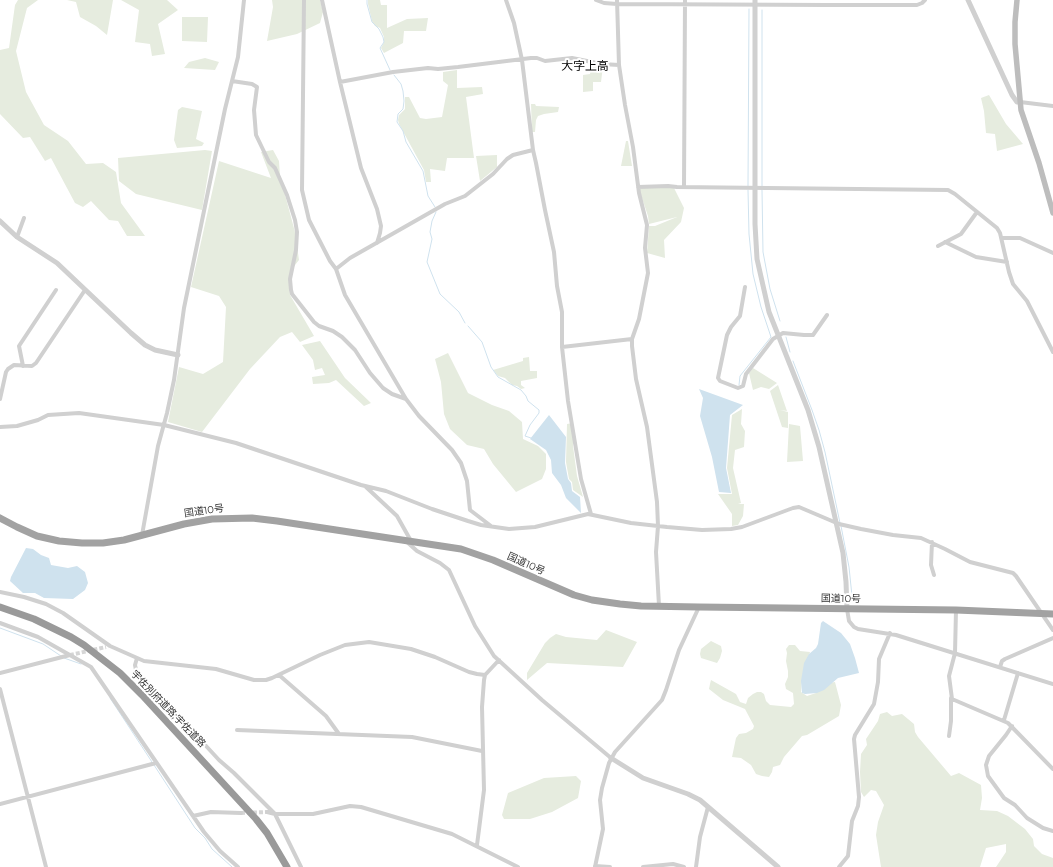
<!DOCTYPE html>
<html>
<head>
<meta charset="utf-8">
<style>
  body { margin:0 }
  canvas { display:block; background:#fff }
</style>
</head>
<body>
<canvas width="1053" height="867"></canvas>
<script>
const ctx = document.querySelector('canvas').getContext('2d');
ctx.lineJoin = 'round';
function fillPath(path, color) {
  ctx.fillStyle = color;
  ctx.fill(path, 'evenodd');
}
function shape(rows) {
  const path = new Path2D();
  for (const r of rows) {
    path.moveTo(r[0], r[1]);
    for (let i = 2; i < r.length; i += 2) path.lineTo(r[i], r[i + 1]);
  }
  return path;
}
function trace(path, color, width, dash) {
  ctx.strokeStyle = color;
  ctx.lineWidth = width;
  ctx.lineCap = dash ? 'butt' : 'round';
  ctx.setLineDash(dash || []);
  ctx.stroke(path);
}
function drawText(font, color, halo, rows, align = 'center') {
  ctx.font = font + ' Montserrat,"Noto Sans JP",sans-serif';
  ctx.lineWidth = 4;
  ctx.setLineDash([]);
  ctx.textBaseline = 'middle';
  ctx.strokeStyle = halo;
  ctx.fillStyle = color;
  for (const [text, x, y, turn = 0] of rows) {
    ctx.save();
    ctx.translate(x, y);
    ctx.rotate((+turn || 0) * Math.PI / 180);
    ctx.textAlign = isNaN(turn) ? turn : align;
    if (halo) ctx.strokeText(text, 0, 0);
    ctx.fillText(text, 0, 0);
    ctx.restore();
  }
}
const green = shape([
  [18,0,38,0,27,8,16,51,26,92,44,125,68,141,86,164,103,163,116,172,121,203,145,236,127,236,118,221,109,220,91,201,83,207,75,203,51,158,45,161,30,137,23,138,0,114,0,50,9,48,15,5],
  [67,0,113,0,107,35,96,26,80,17,76,2],
  [121,0,167,0,178,10,158,24,165,54,152,56,150,44,135,42,139,10],
  [272,0,320,0,323,12,320,23,297,34,267,41,273,7],
  [368,0,380,0,381,5,387,5,387,28,407,19,428,18,426,31,404,31,403,43,384,53,381,48,384,42,384,37,380,28,375,26,372,21,368,4],
  [182,17,208,17,207,42,182,41],
  [205,58,219,62,215,70,184,68,189,62],
  [592,65,603,66,601,82,593,82,593,91,583,92,583,75,590,74],
  [457,70,457,88,482,87,483,94,466,97,474,158,447,158,445,171,430,169,431,182,426,182,424,170,399,124,398,120,399,115,405,109,405,97,409,97,420,118,426,119,442,117,448,85,443,81,443,72],
  [989,95,1006,124,1023,144,997,151,995,134,986,133,984,111,981,98],
  [531,104,535,104,536,106,559,107,558,112,544,114,538,116,536,120,535,132,532,132],
  [182,107,202,111,196,139,204,143,202,146,177,148,174,140,178,110],
  [626,141,628,141,632,166,621,166],
  [205,150,212,151,202,210,136,194,119,181,118,158],
  [273,150,279,161,280,176,295,232,299,260,291,270,289,281,290,295,314,336,300,342,292,332,280,337,250,369,202,432,168,422,179,367,203,374,223,362,226,307,219,296,191,287,219,161,271,178,261,152],
  [497,155,497,167,480,181,476,156],
  [642,188,674,188,684,208,681,222,664,240,665,258,647,253,649,226,655,226,677,217,649,224,648,216,640,192,640,189],
  [320,341,345,378,371,403,364,406,336,380,329,383,313,384,312,377,325,375,322,368,315,370,313,360,302,345],
  [448,353,468,393,492,405,509,411,522,422,523,439,538,446,546,454,546,469,542,479,516,492,493,464,484,449,467,445,450,429,444,414,441,382,435,359],
  [529,357,530,371,537,371,537,378,521,381,521,385,525,388,521,389,517,386,512,385,505,378,498,376,493,370,523,361,523,358],
  [753,368,777,383,769,389,761,387,753,390,749,373],
  [778,385,787,411,780,410,788,412,788,428,782,427,770,391],
  [742,409,741,424,745,431,744,447,735,450,733,468,741,503,738,504,744,504,743,516,738,525,732,526,732,514,718,494,732,494,727,468,732,415],
  [573,423,573,446,577,476,583,497,573,490,572,482,569,479,566,462,567,424],
  [789,424,800,426,803,461,787,462],
  [606,630,637,642,623,667,547,663,527,680,527,673,545,643,550,638,556,634,566,637,597,640],
  [711,641,721,646,722,651,720,658,717,663,701,658,700,654,701,649],
  [789,645,795,645,800,651,810,652,802,680,801,692,807,696,816,693,829,683,835,682,841,705,839,716,807,735,802,736,784,757,780,765,773,767,772,772,769,777,762,776,756,774,751,765,741,758,732,757,736,738,739,734,746,733,753,729,754,726,745,709,723,700,709,689,710,684,711,680,736,694,740,702,746,704,748,698,753,694,757,692,761,692,764,694,766,701,770,705,791,707,794,704,793,693,786,689,785,684,788,677,788,671,786,661,787,653,786,649],
  [887,712,892,716,902,714,914,724,915,732,918,737,951,776,959,773,981,785,982,798,980,810,997,811,1008,816,1025,829,1033,839,1034,846,1042,854,1053,858,1053,867,996,867,1006,852,1006,844,986,848,980,867,881,867,876,835,878,822,884,805,876,791,871,790,864,797,861,792,860,772,861,754,867,745,866,739,878,721,880,714],
  [576,776,581,781,578,798,552,812,530,819,504,819,502,815,508,793,544,778]
]);
const water = shape([
  [699,389,743,405,730,415,726,468,731,493,719,492,712,457,700,416,703,398],
  [549,415,566,437,565,463,568,479,571,483,572,491,580,497,581,513,566,498,561,485,552,473,551,460,546,450,530,439],
  [26,548,33,549,41,555,49,558,51,565,68,568,77,566,85,572,88,583,85,590,73,599,44,598,35,593,23,593,10,581,11,577],
  [823,621,841,633,850,644,855,658,859,673,838,678,824,690,817,693,805,694,802,693,801,681,804,663,809,654,816,648,818,644,821,623]
]);
const stream = shape([
  [367,0,367,4,372,22,379,29,383,37,384,42,380,48,390,70],
  [394,75,401,84,403,91,404,101,403,109,398,114,397,122,403,131,406,142,423,171,428,196,435,207],
  [748,187,749,9],
  [762,187,762,10],
  [762,190,763,252,770,289,780,321],
  [436,212,432,221,430,232,432,239,427,262,440,294,459,312,465,323],
  [468,326,482,342,491,367,498,377,521,390,526,396,528,401,539,410,539,413,530,425,525,436,531,438],
  [786,337,790,352],
  [793,361,812,410,819,430,825,452,840,523],
  [739,385,740,376,771,337,761,307,753,274,749,234,748,190],
  [841,526,849,567,852,596],
  [0,628,43,644,61,656],
  [64,658,81,664],
  [110,698,152,762],
  [154,765,195,828,205,838,212,849,232,867]
]);
const minorTunnel = shape([
  [70,655,106,647],
  [241,813,267,812]
]);
const minor = shape([
  [304,0,302,190,309,220,330,261,336,269,345,295,406,399,419,416,452,450,461,463,467,481,470,510,491,526],
  [322,0,340,82,361,168,377,209,381,226,380,233,377,243],
  [506,0,514,23,522,60,533,150,536,163,545,210,554,252,557,286,562,312,562,347,568,401,581,479,591,514],
  [596,0,604,3,617,4,827,5,917,5,922,3,925,0],
  [617,0,619,65,625,105,633,147,639,193,647,225,645,248,648,273,639,319,632,339,632,346,636,379,647,427,657,502,658,526,656,552,659,606],
  [232,81,252,84,257,87,254,110,256,135,269,162,275,168,287,195,295,220,297,232,296,250,290,279,291,290,292,294,314,322,319,326,333,331,342,337,355,350,370,373,383,388,392,394,406,399],
  [340,82,393,72,428,68,438,69,458,67,531,58,537,58,545,61,572,58,602,64,619,65],
  [1020,102,1053,106],
  [638,187,668,186,677,187,948,190,955,194,997,228,1000,233,1009,272,1013,284,1027,301,1053,352],
  [684,187,685,0],
  [17,237,24,218],
  [1002,238,1020,238,1053,253],
  [945,242,976,257,1007,262],
  [938,246,961,234,977,212],
  [336,269,350,258,445,204,465,196,493,174,507,159,513,155,533,150],
  [745,287,740,316,731,327,727,335,718,378,720,381,738,388,743,386,746,374,773,339,783,333,804,335,813,335,827,315],
  [562,347,632,339],
  [23,366,19,346,56,290],
  [0,399,6,372,8,369,14,365,32,366,36,363,85,290],
  [0,427,17,426,38,420,48,415,79,413,164,425,236,443,361,485,386,491,432,509,468,521,481,525,509,529,535,527,588,514,631,523,667,527,702,530,731,529,742,527,793,508,799,507,839,524,861,529,893,535,921,538,945,549,970,562,1013,573,1016,576,1053,630],
  [366,487,397,516,411,541],
  [142,535,158,446,167,413,174,380,184,308,225,109,238,57,244,0],
  [407,542,417,551,440,563,449,570,475,626,494,656,542,700,611,758],
  [932,542,931,565,934,575],
  [0,592,24,597,46,604,63,613,110,646,144,661,216,669,254,680,266,680,272,678,320,655,345,645,369,642,411,649,435,657,469,672,477,674,485,675],
  [847,609,849,621,854,627,858,629,896,635,1053,684],
  [956,610,955,653,949,676,952,699,1008,723,1053,769],
  [0,623,38,637,91,667,204,832,220,851,238,867],
  [137,658,135,665,136,670,219,760,234,773,275,814,301,867],
  [1000,667,1002,661,1005,659,1053,638],
  [0,673,70,655],
  [279,675,326,716,339,734],
  [0,689,46,867],
  [1004,720,1018,673],
  [1012,726,1006,735,989,756,986,765,988,776,1004,798,1015,805,1027,818,1043,828,1053,831],
  [237,730,412,737,482,751],
  [949,736,951,721,951,698],
  [0,804,156,763],
  [267,812,275,814,313,814,350,806,361,807,452,834,518,867],
  [193,816,211,812,241,813],
  [477,845,484,790,482,707,484,680,485,675,499,660],
  [595,866,610,867],
  [595,867,603,829,600,800,602,788,609,763,615,752,662,700,666,690,679,650,699,607],
  [643,867,673,864,684,867],
  [696,867,700,837,708,807],
  [839,867,848,856,852,821,858,806,859,797,854,739,855,735,874,704,878,682,879,659,890,633]
]);
const tertiary = shape([
  [755,0,755,224,757,259,769,312,808,410,819,447,843,553,846,582,847,609],
  [968,0,1012,95,1017,102,1020,102],
  [0,221,17,237,57,263,131,333,145,345,155,350,178,355],
  [611,758,643,778,688,794,700,800,778,867]
]);
const secondary = shape([
  [1017,0,1015,22,1015,44,1021,110,1039,163,1053,213]
]);
const trunk = shape([
  [0,518,17,527,37,536,59,541,82,543,103,543,124,540,184,524,212,519,252,518,277,521,461,549,493,560,574,595,592,600,620,604,641,606,699,607,956,610,1053,614]
]);
const motorway = shape([
  [0,607,34,619,71,637,84,645,120,673,142,695,256,819,267,833,287,867]
]);
const streetNames = [
  ["国道10号",204,511,-8],
  ["国道10号",526,564,24],
  ["国道10号",841,599,1],
  ["宇佐別府道路;宇佐道路",168,709,46]
];
const quarterNames = [
  ["大字上高",585,66]
];
fillPath(green, '#e6ecdf');
fillPath(water, '#cfe2ee');
trace(stream, '#cfe2ee', 1);
trace(minorTunnel, '#d6d6d6', 4, [4, 2]);
trace(minor, '#d0d0d0', 4);
trace(tertiary, '#d0d0d0', 5);
trace(secondary, '#bdbdbd', 5.5);
trace(trunk, '#a2a2a2', 7);
trace(motorway, '#9a9a9a', 7);
drawText('10px', '#333', '#fff', streetNames);
drawText('12px', '#000', '#fff', quarterNames);
</script>
</body>
</html>
